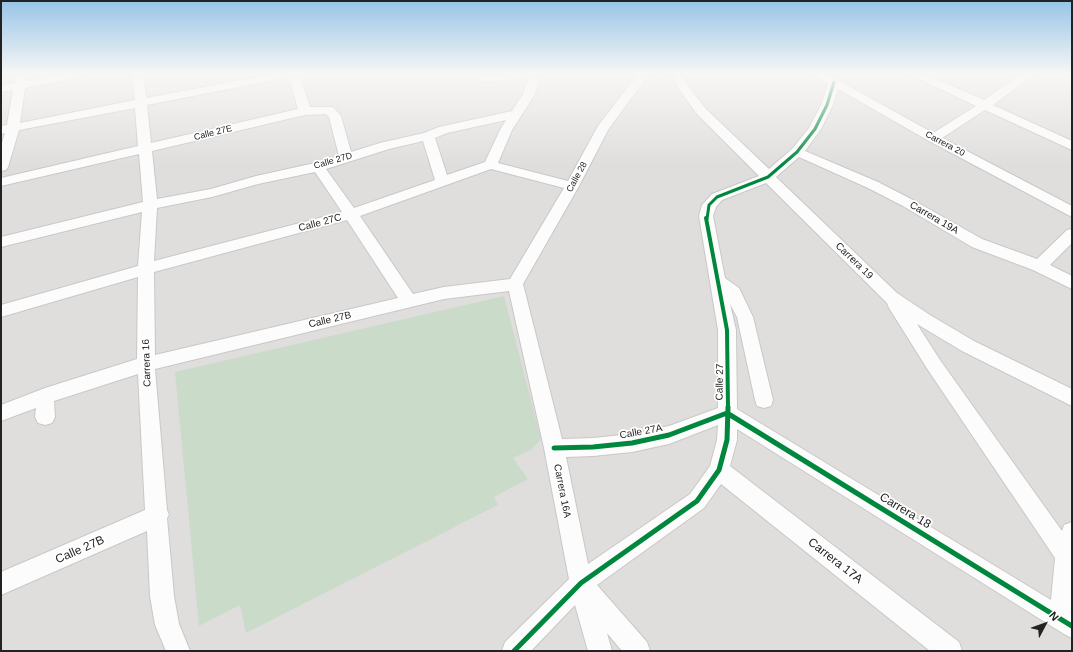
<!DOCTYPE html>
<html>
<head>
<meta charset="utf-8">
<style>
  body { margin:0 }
  #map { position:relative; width:1073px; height:652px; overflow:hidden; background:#f0eeeb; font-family:Helvetica,sans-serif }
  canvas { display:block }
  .frame { position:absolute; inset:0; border:2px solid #222; pointer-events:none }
  .north { position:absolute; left:1025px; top:604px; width:40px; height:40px; -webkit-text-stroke:3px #fff; paint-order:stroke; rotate:49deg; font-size:11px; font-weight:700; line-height:16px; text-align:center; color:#222 }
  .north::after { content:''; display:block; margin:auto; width:14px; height:18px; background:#222; clip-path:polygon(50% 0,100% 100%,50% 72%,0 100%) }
</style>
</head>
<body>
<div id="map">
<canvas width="1073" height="652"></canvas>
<div class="frame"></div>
<div class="north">N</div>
</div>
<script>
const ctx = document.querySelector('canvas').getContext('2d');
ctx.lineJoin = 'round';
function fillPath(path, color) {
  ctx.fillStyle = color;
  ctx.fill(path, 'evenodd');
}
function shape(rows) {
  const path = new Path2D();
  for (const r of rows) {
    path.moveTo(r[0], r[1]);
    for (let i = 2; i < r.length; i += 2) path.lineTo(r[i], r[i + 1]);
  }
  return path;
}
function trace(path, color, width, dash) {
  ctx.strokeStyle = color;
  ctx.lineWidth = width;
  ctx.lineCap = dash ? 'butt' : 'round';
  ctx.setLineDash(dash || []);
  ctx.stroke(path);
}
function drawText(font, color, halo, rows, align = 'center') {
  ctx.font = font + ' Helvetica,sans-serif';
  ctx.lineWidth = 3.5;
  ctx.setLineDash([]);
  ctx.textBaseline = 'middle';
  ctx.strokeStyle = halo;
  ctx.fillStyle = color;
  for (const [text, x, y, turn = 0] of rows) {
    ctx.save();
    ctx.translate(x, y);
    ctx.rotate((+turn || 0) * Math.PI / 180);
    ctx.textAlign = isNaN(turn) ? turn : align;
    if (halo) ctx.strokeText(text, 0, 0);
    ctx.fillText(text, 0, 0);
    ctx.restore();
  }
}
const residential = shape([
  [1,74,1072,74,1072,651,1,651]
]);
const cemetery = shape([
  [504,296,541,439,531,450,513,458,528,479,494,497,498,505,246,633,240,605,199,626,175,372]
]);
const minor = shape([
  [16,74,26,74,26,81,65,74,88,74,82,77,25,88,20,123,135,100,132,74,143,74,146,98,274,74,299,74,310,107,333,107,341,116,351,152,380,143,424,133,439,127,512,111,523,94,529,78,485,82,481,81,479,79,481,77,505,74,541,74,535,94,512,130,498,163,568,181,598,126,638,74,649,74,608,130,579,186,523,284,562,439,593,438,632,434,669,426,718,408,718,330,699,216,702,205,712,194,759,176,697,114,678,88,672,74,682,74,689,87,705,108,769,169,792,149,809,128,821,105,828,84,815,76,814,74,827,74,933,133,976,106,913,76,912,74,925,74,984,100,1021,74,1033,74,1032,76,993,105,1072,141,1072,150,985,110,942,138,1072,206,1072,217,929,141,838,89,833,105,821,129,805,151,878,182,913,200,982,239,1037,259,1067,230,1072,229,1072,243,1050,265,1072,276,1072,289,1033,270,972,247,903,206,868,188,799,157,776,177,897,293,930,315,974,341,1072,389,1072,406,962,351,917,324,940,360,1062,531,1064,525,1072,522,1072,638,1064,634,737,429,737,440,730,466,959,642,962,651,930,651,721,484,704,508,597,585,647,642,650,651,622,651,607,633,612,651,588,651,575,605,531,651,502,651,505,642,569,579,544,448,509,291,444,299,155,369,167,510,169,515,167,518,174,596,179,624,190,651,166,651,155,625,150,596,147,531,1,595,1,572,145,510,138,374,54,401,55,417,52,423,45,425,38,423,35,417,36,408,1,421,1,405,45,388,137,359,138,277,1,317,1,305,138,266,142,212,1,247,1,237,143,202,139,154,1,186,1,178,138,146,135,108,19,130,8,167,6,170,1,171,1,146,5,133,1,134,1,126,7,125,13,90,1,92,1,86,14,83,16,74],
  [289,77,298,109,151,143,147,105,289,77],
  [326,114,329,117,339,156,315,163,256,176,211,189,157,199,152,151,305,115,326,114],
  [506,120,500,130,485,162,447,175,435,138,447,133,506,120],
  [423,141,435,180,354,208,326,169,389,149,423,141],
  [491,169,564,188,510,279,444,287,413,294,360,216,491,169],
  [315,172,342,212,154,261,157,208,212,197,258,184,315,172],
  [766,183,887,303,889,308,928,370,1055,558,1051,600,737,409,736,330,730,304,737,317,755,400,757,406,764,408,771,406,773,400,753,317,739,288,725,278,713,216,716,207,722,200,766,183],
  [347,220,398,298,155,355,154,272,347,220],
  [718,425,717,440,710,466,690,494,588,564,566,457,593,456,632,452,669,444,718,425]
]);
const cyclewayFar2 = shape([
  [707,219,709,205,717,197,768,177,797,152,815,129,827,105,834,82]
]);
const cyclewayFar1 = shape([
  [706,218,727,330,728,408]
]);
const cycleway = shape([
  [554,448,593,447,632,443,669,435,727,413,1072,626],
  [514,651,581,583,697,501,719,470,727,440,728,407]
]);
const farStreetnames = [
  ["Calle 27E",213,133,-14],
  ["Carrera 20",945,144,28],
  ["Calle 27D",333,161,-16],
  ["Calle 28",577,177,-61]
];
const streetNames = [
  ["Carrera 19A",934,218,30],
  ["Calle 27C",320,223,-15],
  ["Carrera 19",854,261,44],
  ["Calle 27B",330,320,-13],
  ["Carrera 16",147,363,-92],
  ["Calle 27",720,382,-89],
  ["Calle 27A",641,432,-10],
  ["Carrera 16A",562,491,79]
];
const nearStreetnames = [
  ["Carrera 18",905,511,31],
  ["Calle 27B",80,550,-24],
  ["Carrera 17A",835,561,38]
];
fillPath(residential, '#dfdedc');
fillPath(cemetery, '#cadbca');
trace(minor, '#c9c8c7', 2);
fillPath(minor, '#fdfcfc');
trace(cyclewayFar2, '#00873e', 3);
trace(cyclewayFar1, '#00873e', 4);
trace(cycleway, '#00873e', 5);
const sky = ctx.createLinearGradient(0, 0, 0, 165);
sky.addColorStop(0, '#97c4e6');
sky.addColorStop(0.45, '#f8f7f6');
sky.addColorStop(1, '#f8f7f600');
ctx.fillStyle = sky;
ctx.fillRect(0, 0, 1073, 165);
drawText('9px', '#222', '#fff', farStreetnames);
drawText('10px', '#222', '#fff', streetNames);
drawText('12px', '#222', '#fff', nearStreetnames);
</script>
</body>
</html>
